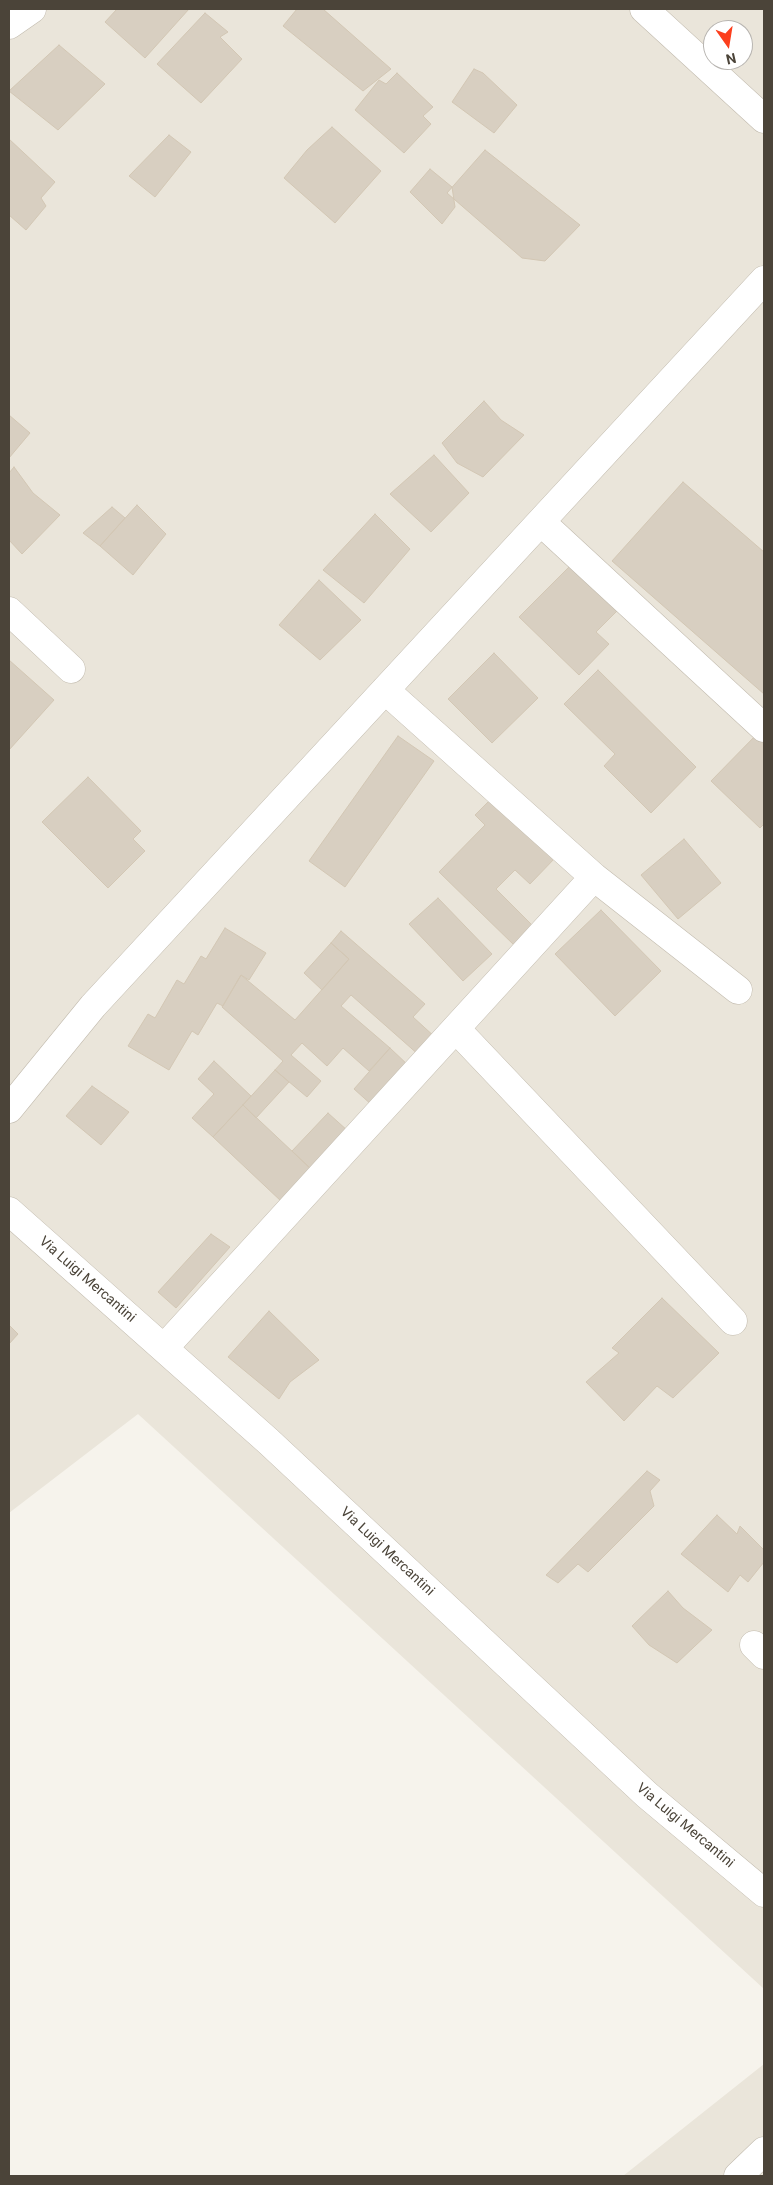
<!DOCTYPE html>
<html>
<head>
<meta charset="utf-8">
<style>
  body { margin:0 }
  #map { position:relative; width:773px; height:2185px; overflow:hidden; background:#f6f3ec; font-family:Roboto,sans-serif }
  canvas { display:block }
  .frame { position:absolute; inset:0; border:10px solid #4b4439; pointer-events:none }
  .north { position:absolute; left:703px; top:20px; width:50px; height:50px; box-sizing:border-box; background:#fff; border:1px solid #b7b4b0; border-radius:50%; rotate:167deg; font-size:14px; font-weight:700; line-height:20px; text-align:center; color:#4b4439 }
  .north::after { content:''; display:block; margin:auto; width:18px; height:22px; background:#fc3f1d; clip-path:polygon(50% 0,100% 100%,50% 72%,0 100%) }
</style>
</head>
<body>
<div id="map">
<canvas width="773" height="2185"></canvas>
<div class="frame"></div>
<div class="north">N</div>
</div>
<script>
const ctx = document.querySelector('canvas').getContext('2d');
ctx.lineJoin = 'round';
function fillPath(path, color) {
  ctx.fillStyle = color;
  ctx.fill(path, 'evenodd');
}
function shape(rows) {
  const path = new Path2D();
  for (const r of rows) {
    path.moveTo(r[0], r[1]);
    for (let i = 2; i < r.length; i += 2) path.lineTo(r[i], r[i + 1]);
  }
  return path;
}
function trace(path, color, width, dash) {
  ctx.strokeStyle = color;
  ctx.lineWidth = width;
  ctx.lineCap = dash ? 'butt' : 'round';
  ctx.setLineDash(dash || []);
  ctx.stroke(path);
}
function drawText(font, color, halo, rows, align = 'center') {
  ctx.font = font + ' Roboto,sans-serif';
  ctx.lineWidth = 4.5;
  ctx.setLineDash([]);
  ctx.textBaseline = 'middle';
  ctx.strokeStyle = halo;
  ctx.fillStyle = color;
  for (const [text, x, y, turn = 0] of rows) {
    ctx.save();
    ctx.translate(x, y);
    ctx.rotate((+turn || 0) * Math.PI / 180);
    ctx.textAlign = isNaN(turn) ? turn : align;
    if (halo) ctx.strokeText(text, 0, 0);
    ctx.fillText(text, 0, 0);
    ctx.restore();
  }
}
const residential = shape([
  [9,9,764,9,764,1989,138,1414,9,1513],
  [713,30,743,30,743,60,713,60],
  [764,2064,764,2176,623,2176]
]);
const building = shape([
  [117,9,189,9,145,58,105,22,117,9],
  [297,9,323,9,391,69,363,91,283,26,297,9],
  [205,13,228,32,220,37,242,59,201,103,157,64,205,13],
  [59,45,105,84,58,130,9,91,59,45],
  [474,69,483,73,517,105,494,133,452,102,474,69],
  [397,73,433,107,423,116,431,124,404,153,355,110,379,80,386,84,397,73],
  [332,127,381,171,335,223,284,178,307,150,332,127],
  [169,135,191,152,155,197,129,176,169,135],
  [9,139,55,182,41,198,46,206,26,230,9,215,9,139],
  [485,150,580,225,545,261,522,258,447,193,485,150],
  [430,169,452,187,455,207,442,224,410,192,430,169],
  [484,401,501,420,524,435,483,477,457,463,442,443,484,401],
  [9,415,30,433,9,458,9,415],
  [434,455,469,493,431,532,390,494,434,455],
  [14,467,33,493,60,515,22,554,9,540,9,473,14,467],
  [683,482,764,552,764,694,612,561,683,482],
  [137,505,166,534,133,575,100,546,137,505],
  [112,507,125,518,100,546,83,533,112,507],
  [375,514,410,549,364,603,323,570,375,514],
  [572,564,618,610,596,632,609,644,579,675,519,617,572,564],
  [319,580,361,620,320,660,279,625,319,580],
  [494,653,538,698,492,743,448,699,494,653],
  [9,660,54,700,9,750,9,660],
  [598,670,696,767,651,813,604,766,615,754,564,704,598,670],
  [759,732,764,738,764,824,760,828,711,781,759,732],
  [398,736,434,761,345,887,309,861,398,736],
  [88,777,141,831,133,839,145,851,108,888,42,822,88,777],
  [493,797,555,858,530,884,515,870,496,889,534,927,515,946,439,872,485,825,475,815,493,797],
  [684,839,721,883,678,919,641,875,684,839],
  [438,898,492,954,463,981,409,924,438,898],
  [601,910,661,971,615,1016,555,954,601,910],
  [225,928,266,953,249,980,241,975,223,1006,217,1003,198,1035,192,1031,169,1070,128,1046,148,1014,155,1018,177,980,184,984,201,956,206,959,225,928],
  [341,931,425,1004,413,1017,436,1038,420,1056,351,995,341,1006,390,1048,369,1071,343,1048,327,1066,302,1043,291,1055,321,1081,307,1097,275,1070,283,1061,222,1007,241,975,295,1020,349,959,331,943,341,931],
  [331,943,349,959,322,990,304,973,331,943],
  [390,1048,409,1066,373,1106,354,1089,390,1048],
  [214,1061,251,1096,213,1137,192,1118,214,1094,198,1079,214,1061],
  [275,1070,289,1082,256,1118,243,1105,275,1070],
  [92,1086,129,1112,101,1145,66,1116,92,1086],
  [243,1105,312,1170,282,1202,213,1137,243,1105],
  [328,1113,348,1131,312,1170,292,1151,328,1113],
  [211,1234,230,1247,176,1308,158,1292,211,1234],
  [662,1298,719,1353,673,1398,657,1386,624,1421,586,1382,619,1353,612,1348,662,1298],
  [269,1311,319,1360,290,1382,279,1399,228,1357,269,1311],
  [9,1325,18,1334,9,1344,9,1325],
  [647,1471,660,1480,650,1491,654,1506,588,1572,578,1564,558,1583,546,1575,647,1471],
  [717,1515,737,1534,740,1526,764,1550,764,1562,748,1582,740,1575,728,1592,681,1554,717,1515],
  [668,1591,683,1608,712,1630,677,1663,649,1645,632,1626,668,1591]
]);
const minor = shape([
  [644,9,764,119],
  [9,25,32,9],
  [541,522,764,728],
  [9,611,71,669],
  [594,877,738,990],
  [456,1029,733,1321],
  [9,1109,93,1006,764,280],
  [9,1211,268,1441,647,1795,764,1893],
  [164,1348,594,877,385,690],
  [754,1645,764,1655],
  [738,2176,764,2151]
]);
const streetNames = [
  ["Via Luigi Mercantini",87,1280,41],
  ["Via Luigi Mercantini",387,1552,43],
  ["Via Luigi Mercantini",685,1826,40]
];
fillPath(residential, '#eae5da');
fillPath(building, '#d8cfc1');
trace(building, '#d3c7b4', 1);
trace(minor, '#c2bbae', 29);
trace(minor, '#fff', 28);
drawText('14px', '#4b4439', '#fff', streetNames);
</script>
</body>
</html>
